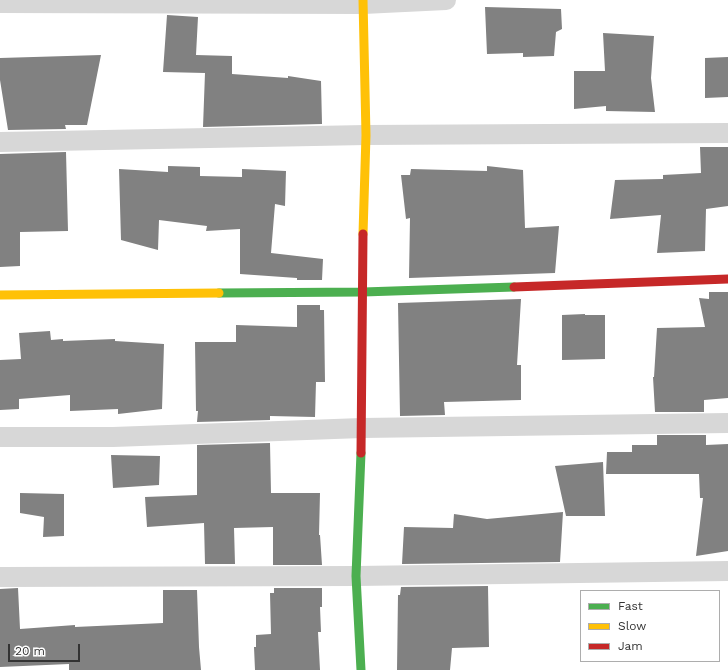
<!DOCTYPE html>
<html>
<head>
<meta charset="utf-8">
<style>
  body { margin:0 }
  #map { position:relative; width:728px; height:670px; overflow:hidden; background:#fff; font-family:"Work Sans",sans-serif }
  canvas { display:block }
  .legend { position:absolute; left:580px; top:590px; width:140px; height:72px; box-sizing:border-box; background:#fff; border:1px solid #adadad; margin:0; padding:5px 7px; list-style:none; font-size:12px; color:#333 }
  .legend li { display:flex; align-items:center; gap:8px; height:20px }
  .legend b { width:20px; border:1px solid #adadad }
  .scale { position:absolute; left:8px; top:644px; width:72px; height:18px; box-sizing:border-box; border:2px solid #333; border-top:0; padding-left:5px; font-size:12px; line-height:14px; white-space:nowrap; color:#333; -webkit-text-stroke:3px #fff; paint-order:stroke }
</style>
</head>
<body>
<div id="map">
<canvas width="728" height="670"></canvas>
<ul class="legend">
<li><b style="height:5px;background:#4caf50"></b>Fast</li>
<li><b style="height:5px;background:#ffc107"></b>Slow</li>
<li><b style="height:5px;background:#c62828"></b>Jam</li>
</ul>
<div class="scale">20 m</div>
</div>
<script>
const ctx = document.querySelector('canvas').getContext('2d');
ctx.lineJoin = 'round';
function fillPath(path, color) {
  ctx.fillStyle = color;
  ctx.fill(path, 'evenodd');
}
function shape(rows) {
  const path = new Path2D();
  for (const r of rows) {
    path.moveTo(r[0], r[1]);
    for (let i = 2; i < r.length; i += 2) path.lineTo(r[i], r[i + 1]);
  }
  return path;
}
function trace(path, color, width, dash) {
  ctx.strokeStyle = color;
  ctx.lineWidth = width;
  ctx.lineCap = dash ? 'butt' : 'round';
  ctx.setLineDash(dash || []);
  ctx.stroke(path);
}
const building = shape([
  [485,7,561,9,562,29,556,32,554,56,523,57,523,53,487,54],
  [167,15,198,17,196,55,232,56,232,74,288,78,288,76,321,81,322,124,203,127,205,73,163,72],
  [603,33,654,36,651,78,655,112,606,111,606,106,574,109,574,71,605,71],
  [101,55,87,125,65,125,66,129,8,130,0,80,0,58],
  [728,57,728,97,705,98,705,58],
  [700,147,728,147,728,206,706,209,705,251,657,253,661,215,610,219,615,180,663,179,663,175,701,173],
  [66,152,68,231,20,232,20,266,0,267,0,154],
  [168,166,200,167,200,176,242,177,242,169,286,171,285,206,275,204,271,253,323,259,322,280,297,280,297,278,240,274,240,229,206,231,207,226,159,220,158,250,121,240,119,169,168,172],
  [487,166,523,170,525,228,559,226,555,273,409,278,410,218,406,219,401,175,410,175,411,169,487,171],
  [709,292,728,292,728,398,704,400,704,412,655,412,653,377,654,377,657,328,705,327,699,298,709,299],
  [521,299,517,365,521,365,521,400,444,402,445,415,400,416,398,303],
  [297,305,320,305,320,310,324,310,325,382,316,382,315,417,270,416,270,420,197,422,198,411,196,411,195,342,236,342,236,325,297,327],
  [585,314,585,315,605,315,605,359,562,360,562,315],
  [50,331,51,340,63,339,63,341,115,339,115,341,164,344,162,409,118,414,118,409,70,411,70,395,19,399,19,409,0,410,0,360,21,359,19,333],
  [657,435,706,435,706,445,728,444,728,551,696,556,703,498,700,498,699,474,606,474,607,452,632,452,632,445,657,445],
  [270,443,271,493,320,493,319,535,320,535,322,565,273,565,273,527,234,528,235,564,205,564,204,523,147,527,145,497,197,495,197,445],
  [111,455,160,456,159,485,113,488],
  [603,462,605,516,566,516,555,466],
  [20,493,64,494,64,536,43,537,44,517,20,513],
  [563,512,560,562,402,564,404,527,453,528,454,514,487,519],
  [488,586,489,647,452,648,450,670,397,670,398,595,400,595,401,587],
  [18,588,20,629,75,625,75,627,163,623,163,590,197,590,199,647,201,670,69,670,69,664,0,667,0,589],
  [274,588,322,588,322,607,320,607,321,632,318,632,320,670,255,670,254,647,256,647,256,635,271,634,270,593,274,593]
]);
const street = shape([
  [0,3,363,4,446,0],
  [0,142,366,135,728,133],
  [0,437,113,437,362,428,728,423],
  [0,577,356,576,728,571]
]);
const fast = shape([
  [219,293,363,292,514,287],
  [361,453,356,576,361,670]
]);
const slow = shape([
  [363,0,366,135,363,234],
  [0,295,219,293]
]);
const jam = shape([
  [514,287,728,279],
  [361,453,363,234]
]);
fillPath(building, '#818181');
trace(street, '#d7d7d7', 20);
trace(fast, '#4caf50', 9);
trace(slow, '#ffc107', 9);
trace(jam, '#c62828', 9);
</script>
</body>
</html>
